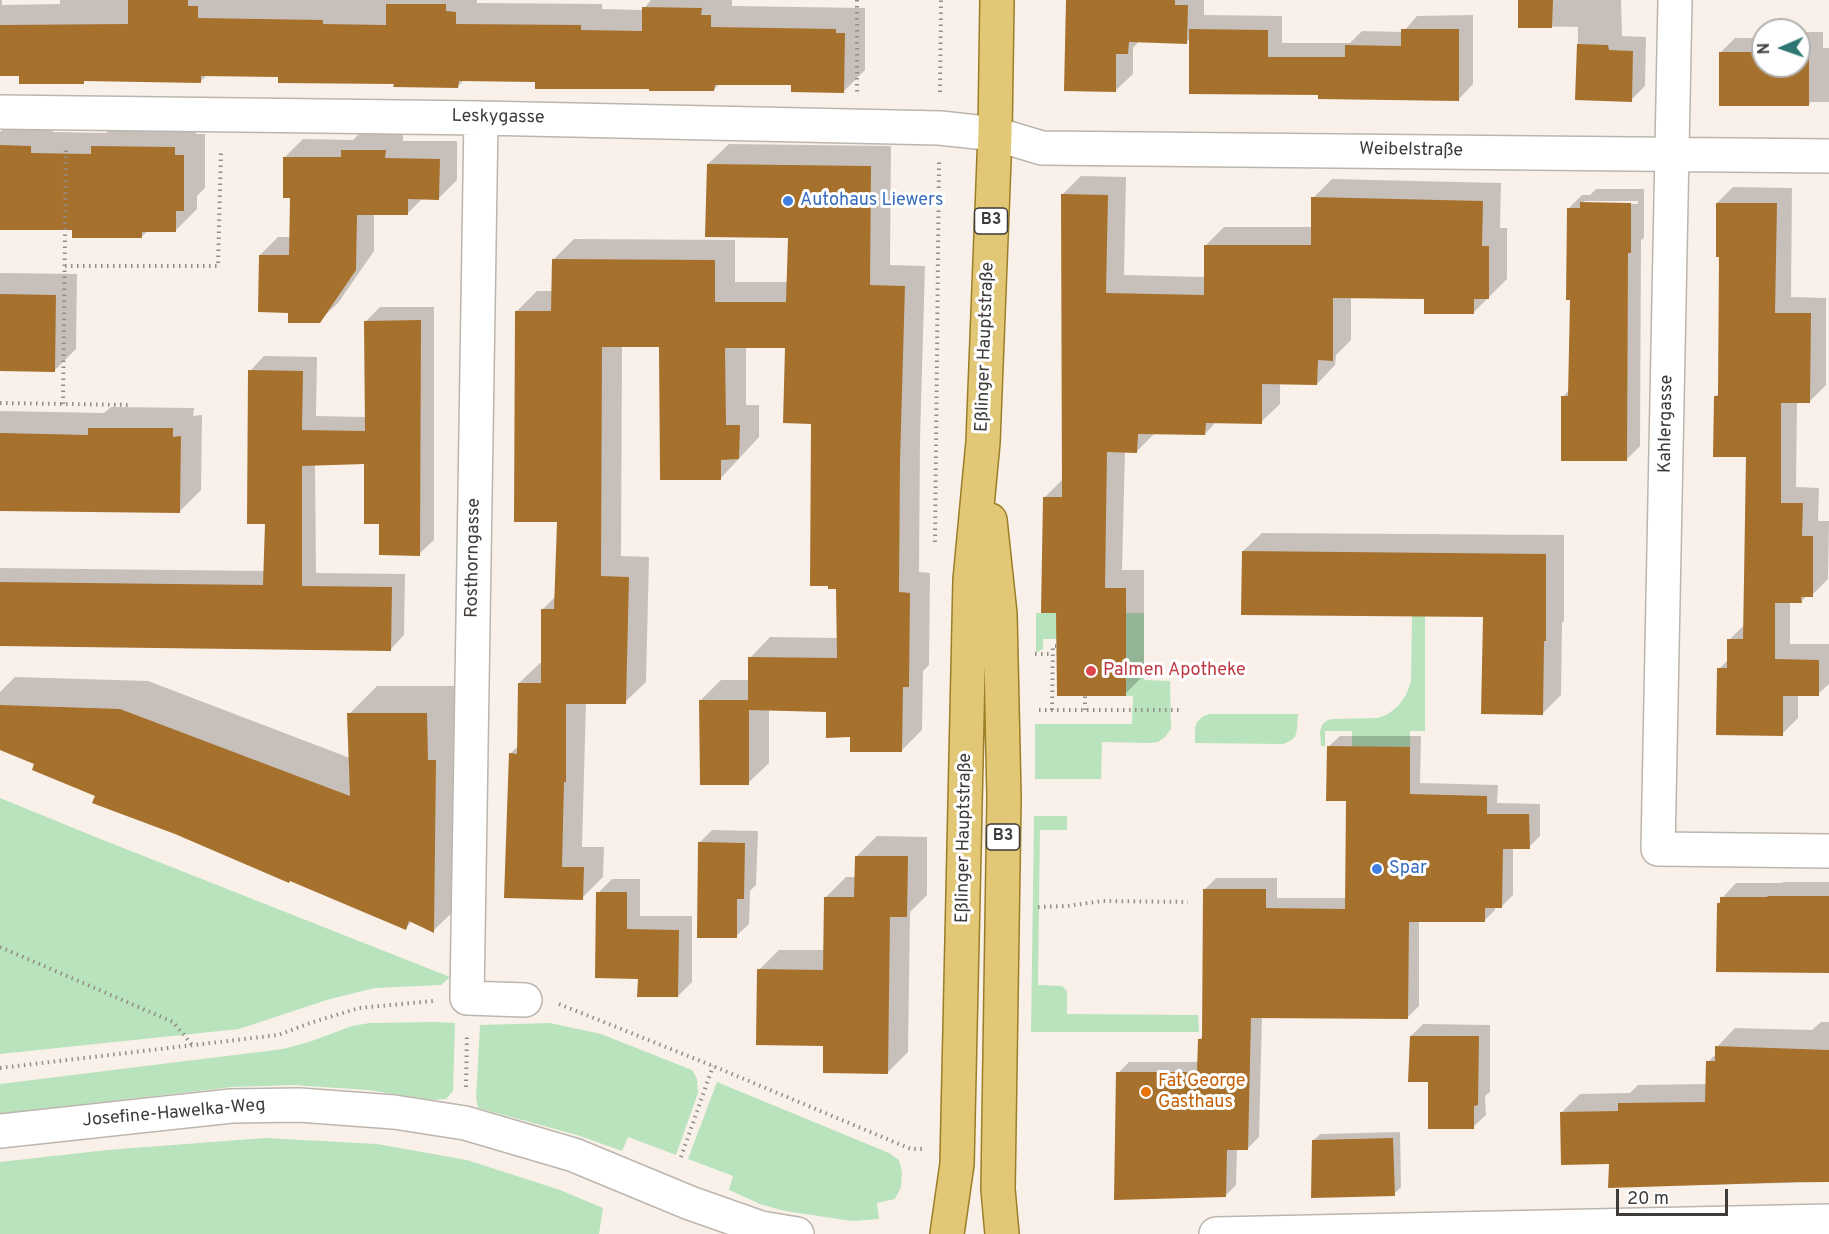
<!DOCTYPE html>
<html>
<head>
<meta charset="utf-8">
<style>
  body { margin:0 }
  #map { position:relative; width:1829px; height:1234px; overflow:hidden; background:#f9f1e9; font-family:Overpass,sans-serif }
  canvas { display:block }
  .north { position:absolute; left:1751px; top:18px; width:60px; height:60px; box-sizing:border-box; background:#fff; border:2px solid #b2b1af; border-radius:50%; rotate:268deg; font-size:16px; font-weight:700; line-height:24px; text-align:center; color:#3e3b38 }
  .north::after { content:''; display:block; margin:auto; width:21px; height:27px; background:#2e7671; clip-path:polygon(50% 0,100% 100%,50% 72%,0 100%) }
  .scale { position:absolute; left:1616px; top:1189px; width:112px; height:27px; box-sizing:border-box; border:3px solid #3e3b38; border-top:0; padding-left:8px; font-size:18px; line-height:21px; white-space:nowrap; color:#3e3b38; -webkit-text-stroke:4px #fff; paint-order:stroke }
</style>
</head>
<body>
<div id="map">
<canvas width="1829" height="1234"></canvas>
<div class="north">N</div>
<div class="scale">20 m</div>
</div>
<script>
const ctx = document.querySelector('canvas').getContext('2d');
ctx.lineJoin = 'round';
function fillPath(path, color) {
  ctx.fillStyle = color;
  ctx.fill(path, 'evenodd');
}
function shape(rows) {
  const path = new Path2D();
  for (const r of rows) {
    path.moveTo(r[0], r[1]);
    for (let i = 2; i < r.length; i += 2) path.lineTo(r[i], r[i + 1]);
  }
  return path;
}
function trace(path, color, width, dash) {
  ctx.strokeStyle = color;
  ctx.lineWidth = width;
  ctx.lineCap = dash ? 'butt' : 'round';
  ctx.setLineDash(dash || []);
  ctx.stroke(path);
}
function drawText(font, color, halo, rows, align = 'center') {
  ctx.font = font + ' Overpass,sans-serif';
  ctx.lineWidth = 6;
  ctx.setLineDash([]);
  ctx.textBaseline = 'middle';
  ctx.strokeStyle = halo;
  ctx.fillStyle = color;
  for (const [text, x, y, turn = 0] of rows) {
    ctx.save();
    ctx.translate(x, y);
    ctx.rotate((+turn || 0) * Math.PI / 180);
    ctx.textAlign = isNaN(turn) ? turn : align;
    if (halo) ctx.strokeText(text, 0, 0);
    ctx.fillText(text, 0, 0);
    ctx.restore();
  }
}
const green = shape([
  [1036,613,1144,613,1144,680,1170,681,1171,729,1165,737,1158,742,1150,743,1102,742,1101,779,1035,779,1035,724,1132,724,1133,696,1126,696,1057,639,1043,639,1043,649,1036,653],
  [1412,616,1425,616,1425,731,1410,731,1410,747,1352,747,1352,731,1325,731,1325,746,1321,746,1320,732,1322,725,1326,721,1332,719,1378,718,1388,714,1398,706,1406,695,1411,682],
  [1209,714,1298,714,1297,729,1295,737,1290,741,1283,744,1195,743,1195,728,1197,722,1202,717],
  [0,798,98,838,450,977,441,985,375,988,330,999,239,1029,0,1054],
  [1034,816,1067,816,1067,830,1040,830,1038,985,1062,986,1067,991,1067,1014,1198,1015,1199,1032,1031,1032],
  [434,1022,455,1023,453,1091,446,1099,433,1100,368,1090,293,1085,232,1087,0,1114,0,1084,283,1049,309,1042,352,1026,370,1023],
  [550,1023,601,1034,692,1070,697,1079,698,1093,676,1155,628,1137,622,1151,577,1135,478,1108,476,1098,480,1025],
  [717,1082,889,1153,899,1160,902,1172,901,1187,895,1199,877,1203,879,1219,852,1221,785,1211,760,1204,729,1190,733,1176,688,1159],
  [265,1138,377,1144,467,1160,560,1190,603,1208,599,1234,0,1234,0,1162,107,1150]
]);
const shadow = shape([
  [0,0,2,0,2,5,60,4,60,0,477,0,477,3,602,4,602,9,643,10,651,0,732,0,732,6,865,8,865,70,844,91,792,84,720,83,714,90,537,80,464,80,458,86,280,75,208,74,201,81,86,80,83,82,20,74,0,74],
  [1067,0,1204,0,1204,15,1282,16,1282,43,1350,43,1362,31,1403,32,1417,16,1473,15,1473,84,1459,99,1320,93,1191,38,1186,42,1140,40,1133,48,1133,74,1115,91],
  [1519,0,1621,0,1622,36,1646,37,1645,86,1631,100,1577,99,1578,27,1519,26],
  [1799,32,1823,32,1823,48,1829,48,1829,102,1811,102,1808,105,1720,53,1735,38,1763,38,1763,66,1799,66],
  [9,124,52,124,53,132,106,133,114,125,196,126,196,134,205,134,205,188,197,196,197,209,175,231,148,231,141,237,74,229,0,228,0,132],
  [361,132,403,133,403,141,457,141,457,180,439,198,423,198,407,214,374,213,374,251,338,303,319,321,290,311,260,255,278,237,291,237,291,197,285,157,303,139,353,140],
  [729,144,891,146,890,265,925,266,920,439,919,572,930,573,929,665,923,671,922,730,901,751,852,736,828,710,769,709,769,763,748,783,701,700,721,680,750,680,750,658,770,637,838,638,838,588,813,422,787,346,746,346,746,405,759,405,759,437,720,479,661,346,622,345,621,556,649,557,646,682,625,702,586,702,582,847,604,847,603,877,582,898,506,897,510,754,519,745,519,683,540,663,543,663,542,610,555,597,558,521,516,312,537,291,553,291,553,260,574,239,735,240,735,282,789,282,790,237,708,164],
  [1081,176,1126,177,1124,275,1205,277,1205,246,1224,227,1313,227,1313,198,1332,179,1501,183,1500,228,1507,228,1507,279,1473,313,1425,298,1351,297,1351,340,1336,355,1335,365,1317,384,1280,383,1280,404,1261,422,1216,422,1205,434,1155,433,1137,451,1125,451,1122,570,1144,570,1144,675,1125,694,1057,612,1044,498,1064,478,1063,194],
  [1733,187,1792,188,1791,297,1826,298,1826,385,1810,401,1797,401,1796,487,1819,488,1818,521,1829,521,1828,579,1812,595,1807,595,1801,602,1790,601,1790,644,1829,644,1829,684,1818,694,1798,694,1798,718,1782,734,1719,669,1729,659,1729,640,1745,624,1747,455,1715,397,1719,393,1720,255,1717,203],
  [1596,189,1644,189,1644,238,1641,240,1640,446,1626,460,1563,397,1570,389,1571,299,1568,209,1582,195,1590,195],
  [1585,201,1638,201,1638,204,1582,204],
  [0,273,77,274,76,349,54,371,0,369],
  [380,307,434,307,434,540,419,554,381,523,365,462,315,464,316,573,405,574,404,635,390,650,0,645,0,568,265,571,267,522,250,371,264,356,317,357,316,416,366,417,366,321],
  [111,407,194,408,193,416,202,415,201,490,179,512,0,509,0,411,104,413],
  [1262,533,1564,535,1564,621,1562,623,1561,695,1542,714,1485,615,1243,551],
  [15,677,148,681,350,758,349,714,377,686,455,686,461,904,433,931,412,921,406,928,97,795,36,763,0,749,0,692],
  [1340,736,1421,736,1420,783,1498,785,1497,803,1540,804,1540,836,1529,847,1513,847,1513,895,1502,906,1495,906,1495,910,1484,921,1419,921,1419,1006,1408,1017,1262,1016,1259,1137,1248,1148,1237,1148,1236,1185,1225,1196,1118,1073,1129,1062,1199,1062,1199,1040,1203,1036,1205,889,1216,878,1277,878,1277,898,1347,898,1347,800,1328,747],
  [712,830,758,831,756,885,750,891,749,924,736,936,699,843],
  [877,836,927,837,927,895,910,912,908,1052,888,1072,825,1044,759,970,779,950,825,950,826,897,846,877,856,877,856,857],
  [612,879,640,879,640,916,692,916,692,982,678,996,639,978,598,893],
  [1784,882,1829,882,1829,972,1718,904,1721,901,1722,898,1736,883,1782,883],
  [1821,1022,1829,1022,1829,1182,1610,1187,1610,1162,1561,1113,1580,1094,1630,1093,1638,1085,1707,1084,1708,1062,1717,1053,1717,1047,1735,1028,1812,1030],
  [1423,1024,1490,1025,1490,1092,1485,1096,1486,1115,1473,1127,1429,1081,1411,1036],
  [1400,1132,1401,1187,1394,1194,1313,1141,1320,1134]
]);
const building = shape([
  [128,0,188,0,188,6,198,6,198,18,323,20,323,24,386,25,386,4,446,4,446,11,456,12,456,24,581,25,581,30,642,31,642,7,702,8,701,15,711,15,711,27,836,29,836,33,845,33,844,93,791,92,791,85,715,85,714,91,649,91,649,89,535,89,535,82,459,81,458,88,393,87,394,84,278,83,278,77,201,76,201,83,84,81,84,84,19,84,19,76,0,76,0,25,128,24],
  [1066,0,1175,0,1175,5,1188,5,1187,44,1129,42,1128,54,1116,54,1116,92,1064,91],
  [1518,0,1553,0,1552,28,1518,28],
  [1189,29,1268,30,1268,57,1345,57,1345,45,1401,46,1401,29,1459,29,1459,101,1318,99,1318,95,1189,94],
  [1577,44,1608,45,1609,50,1633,51,1632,102,1575,100],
  [1719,52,1763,52,1763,66,1799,66,1799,53,1809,53,1809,106,1719,106],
  [0,145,31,146,31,153,91,154,91,146,175,147,175,155,184,155,184,211,176,211,176,232,142,232,142,238,72,238,72,230,0,230],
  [341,150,386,150,385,158,440,159,439,200,408,199,408,215,357,215,356,270,320,323,288,323,288,313,258,312,259,255,289,255,290,198,283,198,283,157,341,157],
  [707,164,871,166,870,285,905,286,900,461,899,592,910,593,909,687,903,687,902,752,850,752,850,737,826,738,826,712,749,710,749,785,700,785,699,700,748,700,748,657,837,658,836,589,828,589,828,586,810,586,811,424,783,423,785,348,725,348,726,425,740,425,739,459,721,460,721,480,660,480,659,347,602,347,601,576,629,577,626,704,566,704,566,782,564,782,562,867,584,867,583,900,504,898,509,753,517,754,518,683,541,683,541,609,554,609,557,522,514,522,515,311,551,311,552,259,715,260,715,302,786,302,788,238,705,237],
  [1061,194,1108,195,1106,293,1204,295,1204,245,1311,245,1311,197,1483,201,1482,246,1489,246,1489,299,1474,299,1474,314,1424,314,1424,299,1333,298,1333,361,1318,360,1317,385,1262,384,1262,424,1206,423,1205,435,1138,434,1137,453,1107,452,1105,588,1126,588,1126,696,1057,696,1056,613,1041,613,1043,497,1062,497],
  [1580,202,1631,203,1631,253,1628,253,1627,461,1561,461,1561,396,1568,396,1570,300,1566,300,1567,208,1580,208],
  [1716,203,1777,203,1775,313,1811,313,1810,403,1781,403,1781,503,1803,503,1802,536,1813,536,1813,597,1801,597,1802,603,1775,603,1775,659,1819,660,1819,696,1783,696,1783,736,1716,735,1717,668,1727,668,1727,639,1743,639,1746,457,1713,457,1714,396,1718,396,1719,257,1716,257],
  [0,294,56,295,55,372,0,371],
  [421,320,420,556,379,555,379,524,364,524,364,464,302,466,302,586,392,587,391,651,0,646,0,582,263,585,265,524,247,524,248,370,303,371,302,430,365,431,364,321],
  [88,428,173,428,173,437,181,436,180,513,0,511,0,433,88,435],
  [1242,551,1546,554,1546,641,1544,641,1543,715,1481,714,1483,617,1241,615],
  [0,705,120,709,350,796,347,713,427,713,428,760,436,760,434,933,409,921,406,930,290,881,289,883,175,834,92,803,95,796,32,770,34,764,0,750],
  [1327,746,1410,747,1410,794,1487,796,1487,814,1529,814,1530,849,1503,849,1502,908,1485,908,1485,922,1409,922,1408,1019,1251,1018,1248,1150,1227,1150,1226,1197,1114,1200,1116,1072,1197,1072,1198,1039,1202,1039,1203,889,1266,889,1266,908,1345,909,1346,801,1326,801],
  [698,842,745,843,744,899,737,899,737,938,697,938],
  [855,856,908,856,907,917,890,917,888,1074,823,1073,823,1046,756,1045,757,969,823,970,824,897,854,897],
  [596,892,627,892,627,929,679,930,678,997,637,997,638,979,595,978],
  [1768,896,1829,896,1829,973,1716,972,1717,903,1720,903,1720,897,1767,897],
  [1410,1036,1479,1036,1478,1105,1474,1106,1474,1129,1428,1129,1428,1082,1408,1082],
  [1715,1046,1829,1050,1829,1182,1798,1182,1608,1188,1609,1164,1561,1165,1560,1112,1618,1111,1618,1103,1705,1102,1706,1061,1715,1061],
  [1393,1138,1395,1196,1311,1198,1312,1140]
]);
const path = shape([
  [857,0,857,92],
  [940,92,941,0],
  [65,266,218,266,221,150],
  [0,403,132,405],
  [63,404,66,147],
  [935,542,939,162],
  [1035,654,1052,654],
  [1039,710,1182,710],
  [1052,710,1053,646,1057,646],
  [1085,710,1085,696],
  [1038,907,1067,906,1102,901,1188,902],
  [0,947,173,1022,193,1046],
  [559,1004,713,1066,911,1149,922,1149],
  [0,1068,278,1035,313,1022,359,1008,433,1001],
  [466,1087,467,1034],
  [681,1157,713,1066]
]);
const minor = shape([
  [1675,0,1658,849,1829,851],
  [0,112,481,118,940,128,995,134,1042,148,1829,156],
  [481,118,467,998,525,1000],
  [0,1131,231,1106,299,1105,394,1112,465,1123,574,1155,690,1203,761,1228,797,1234],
  [1216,1234,1829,1221]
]);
const major = shape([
  [990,520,1000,614,1004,797,998,1189,1002,1234],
  [947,1234,957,1164,970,580,983,442,995,134,997,0]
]);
const markers = [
  [788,201,6,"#3f7fe0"],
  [1091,671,6,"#e0444e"],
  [1377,869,6,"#3f7fe0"],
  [1146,1092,6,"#e8710a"]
];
const shields = [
  [991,221,33],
  [1003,837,33]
];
const shieldNames = [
  ["B3",991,221],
  ["B3",1003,837]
];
const streetNames = [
  ["Leskygasse",498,118,1],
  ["Weibelstraße",1411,151,1],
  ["Eßlinger Hauptstraße",986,347,-88],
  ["Kahlergasse",1667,424,-89],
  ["Rosthorngasse",474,558,-89],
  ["Eßlinger Hauptstraße",965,838,-89],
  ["Josefine-Hawelka-Weg",174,1114,-5]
];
const shopNames = [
  ["Autohaus Liewers",800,201],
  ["Spar",1389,869]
];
const healthNames = [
  ["Palmen Apotheke",1103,671]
];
const foodNames = [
  ["Fat George",1158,1082],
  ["Gasthaus",1158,1103]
];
fillPath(green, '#b8e3bc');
fillPath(shadow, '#0003');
fillPath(building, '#a6702d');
trace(minor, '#bcb5ad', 36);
trace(major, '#9c7e26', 36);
trace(path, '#938d88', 4, [1.5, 4.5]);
trace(minor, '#fff', 33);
trace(major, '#e2c777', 33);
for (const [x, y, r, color] of markers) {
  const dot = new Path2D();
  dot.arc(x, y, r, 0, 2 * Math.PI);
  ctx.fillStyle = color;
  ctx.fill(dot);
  trace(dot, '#fff', 2);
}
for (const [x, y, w] of shields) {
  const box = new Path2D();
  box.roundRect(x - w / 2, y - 13, w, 26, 4.5);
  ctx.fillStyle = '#fff';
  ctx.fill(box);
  trace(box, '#3e3b38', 1.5);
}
drawText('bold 16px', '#3e3b38', null, shieldNames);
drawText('18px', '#3e3b38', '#fff', streetNames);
drawText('18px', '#366cbe', '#fff', shopNames, 'left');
drawText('18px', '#be3a42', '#fff', healthNames, 'left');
drawText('18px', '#c56008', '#fff', foodNames, 'left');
</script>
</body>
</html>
